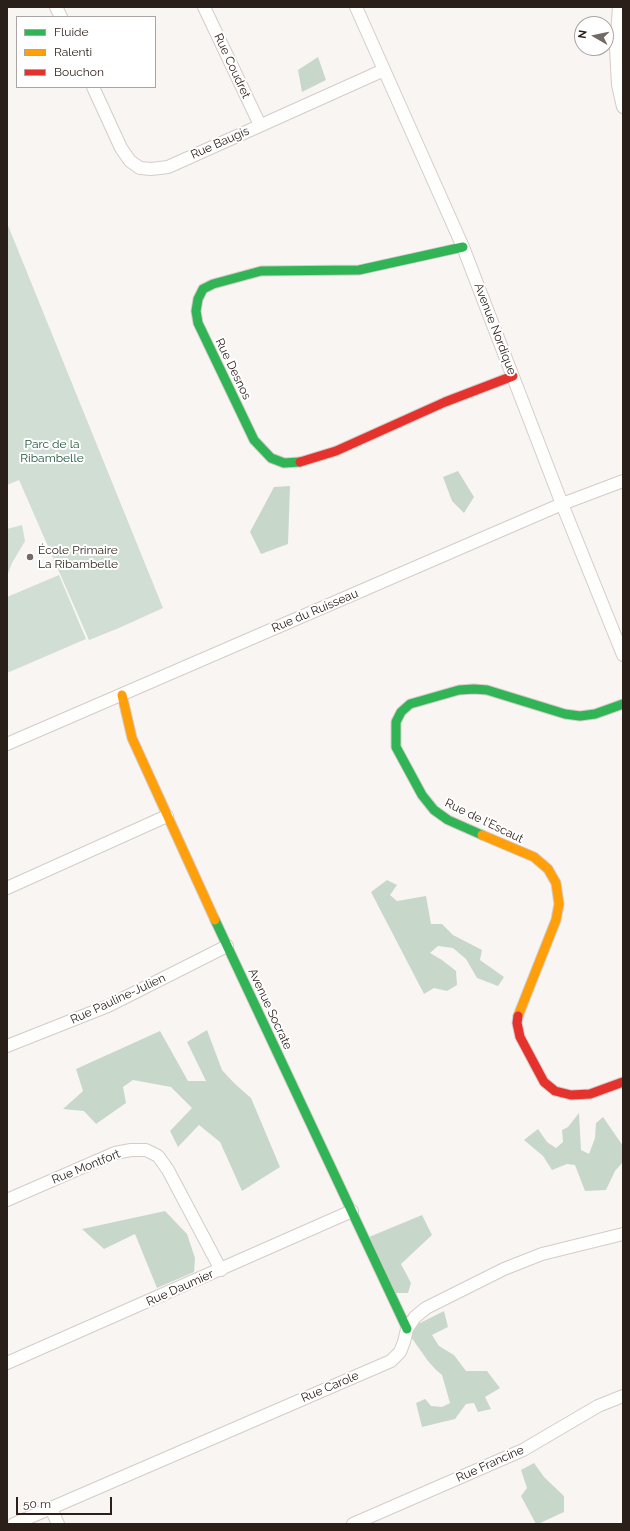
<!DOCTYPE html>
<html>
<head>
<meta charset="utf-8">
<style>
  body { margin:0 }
  #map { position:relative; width:630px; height:1531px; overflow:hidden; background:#f9f5f3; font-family:Raleway,sans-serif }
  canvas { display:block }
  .frame { position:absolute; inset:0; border:8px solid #2b1f19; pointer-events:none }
  .legend { position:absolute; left:16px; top:16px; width:140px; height:72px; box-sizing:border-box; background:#fff; border:1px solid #aaa5a3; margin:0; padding:5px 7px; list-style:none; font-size:12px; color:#2b1f19 }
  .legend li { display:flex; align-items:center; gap:8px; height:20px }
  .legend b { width:20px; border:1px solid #aaa5a3 }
  .north { position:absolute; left:574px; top:16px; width:40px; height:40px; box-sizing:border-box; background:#fff; border:1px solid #aaa5a3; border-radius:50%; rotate:279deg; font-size:11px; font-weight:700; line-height:16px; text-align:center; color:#2b1f19 }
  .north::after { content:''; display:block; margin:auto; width:14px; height:18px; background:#736a65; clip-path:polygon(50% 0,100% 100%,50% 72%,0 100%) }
  .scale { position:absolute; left:16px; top:1497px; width:96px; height:18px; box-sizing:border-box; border:2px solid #2b1f19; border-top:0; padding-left:5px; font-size:12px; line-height:14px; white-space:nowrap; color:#2b1f19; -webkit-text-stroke:3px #fff; paint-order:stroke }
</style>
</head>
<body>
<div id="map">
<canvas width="630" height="1531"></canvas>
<div class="frame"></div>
<ul class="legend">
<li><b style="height:5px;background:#30b455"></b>Fluide</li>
<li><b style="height:5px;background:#ff9f0a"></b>Ralenti</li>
<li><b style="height:5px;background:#e5322d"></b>Bouchon</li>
</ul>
<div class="north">N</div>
<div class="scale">50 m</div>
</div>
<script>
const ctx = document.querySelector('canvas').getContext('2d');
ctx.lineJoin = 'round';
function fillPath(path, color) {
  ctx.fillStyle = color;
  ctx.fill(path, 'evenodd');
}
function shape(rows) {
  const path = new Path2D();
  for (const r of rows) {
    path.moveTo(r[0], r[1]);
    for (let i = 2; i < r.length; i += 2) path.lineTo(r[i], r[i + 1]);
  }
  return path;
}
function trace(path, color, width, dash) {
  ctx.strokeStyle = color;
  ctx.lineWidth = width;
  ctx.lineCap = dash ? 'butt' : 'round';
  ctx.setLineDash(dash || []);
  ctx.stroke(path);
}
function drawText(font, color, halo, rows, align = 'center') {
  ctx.font = font + ' Raleway,sans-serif';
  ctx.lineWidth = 4;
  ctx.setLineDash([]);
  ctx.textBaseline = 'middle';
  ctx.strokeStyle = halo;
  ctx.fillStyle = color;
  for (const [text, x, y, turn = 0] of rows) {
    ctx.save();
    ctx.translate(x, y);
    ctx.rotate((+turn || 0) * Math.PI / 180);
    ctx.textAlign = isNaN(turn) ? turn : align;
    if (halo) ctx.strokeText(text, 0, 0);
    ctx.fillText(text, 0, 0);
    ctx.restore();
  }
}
const green = shape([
  [7,223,163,608,119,628,89,640,19,480,7,485],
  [22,525,25,541,12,563,7,576,7,529],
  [59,575,86,639,7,673,7,597]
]);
const forest = shape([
  [318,57,326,80,302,92,298,70],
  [458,471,474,497,464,513,452,501,443,477],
  [290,486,288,544,261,554,250,532,274,487],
  [387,880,397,885,390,895,397,901,426,896,431,924,442,924,453,935,482,950,480,960,504,977,498,986,477,978,466,959,453,948,438,946,430,953,442,960,456,971,457,985,447,991,434,988,424,994,371,892],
  [207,1030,222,1070,234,1083,251,1098,280,1167,242,1191,220,1142,199,1125,178,1147,170,1131,192,1108,171,1087,133,1080,123,1087,126,1103,96,1124,84,1111,63,1109,83,1091,76,1069,160,1031,188,1081,206,1081,187,1042],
  [579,1113,581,1150,589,1154,595,1138,596,1123,603,1117,623,1146,623,1162,615,1171,606,1190,585,1191,575,1165,567,1164,552,1170,543,1156,524,1140,538,1129,547,1142,556,1148,563,1142,562,1130,568,1127],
  [165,1211,187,1234,195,1258,194,1272,157,1288,135,1234,104,1249,82,1229],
  [422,1215,432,1235,401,1264,411,1283,408,1293,395,1293,369,1237],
  [444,1311,448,1327,432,1335,439,1346,454,1355,466,1371,487,1371,500,1388,485,1397,491,1409,478,1412,474,1403,466,1404,455,1419,422,1427,416,1403,425,1399,431,1406,442,1407,450,1403,442,1375,436,1370,428,1361,406,1330],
  [534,1463,544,1477,564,1496,564,1512,538,1524,536,1524,521,1496,527,1488,521,1470]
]);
const street = shape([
  [56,7,61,17],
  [204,7,260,125],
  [356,7,463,247,562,504,623,655],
  [619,7,616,48,618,85,623,107],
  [93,87,121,148,130,161,140,168,151,169,168,167,384,70],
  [7,744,562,504,623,481],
  [7,888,167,816],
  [7,1046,108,1006,227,946],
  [7,1200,115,1153,131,1150,146,1150,158,1156,168,1170,221,1270],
  [7,1363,352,1211],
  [51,1508,58,1524],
  [14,1524,391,1361,400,1352,404,1342,407,1329,415,1317,426,1308,504,1269,542,1254,623,1234],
  [353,1524,523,1450,598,1406,623,1396]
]);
const fast = shape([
  [300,462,284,463,271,458,254,440,198,323,196,311,198,299,203,289,213,284,261,271,359,270,463,247],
  [482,835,448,820,434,810,422,795,396,747,396,722,401,712,410,704,459,690,474,689,487,690,565,714,580,716,595,714,623,704],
  [215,920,407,1329]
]);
const slow = shape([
  [122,695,132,738,215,920],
  [482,835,534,857,548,869,556,883,559,904,556,920,518,1016]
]);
const jam = shape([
  [300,462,336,451,445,402,513,376],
  [518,1016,517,1023,520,1037,544,1082,555,1091,571,1095,590,1094,623,1082]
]);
const markers = [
  [30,557,4,"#736a65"]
];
const streetNames = [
  ["Rue Coudret",232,66,65],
  ["Rue Baugis",220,143,-24],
  ["Avenue Nordique",495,329,69],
  ["Rue Desnos",233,369,64],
  ["Rue du Ruisseau",315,611,-23],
  ["Rue de l'Escaut",484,821,26],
  ["Rue Pauline-Julien",118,999,-25],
  ["Avenue Socrate",270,1009,65],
  ["Rue Montfort",86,1167,-22],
  ["Rue Daumier",180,1288,-24],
  ["Rue Carole",330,1387,-23],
  ["Rue Francine",490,1464,-24]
];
const parkNames = [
  ["Parc de la",52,444],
  ["Ribambelle",52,458]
];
const poiNames = [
  ["École Primaire",38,550],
  ["La Ribambelle",38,564]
];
fillPath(green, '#d0ded3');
fillPath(forest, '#c7d8cb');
trace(street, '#d4ccc8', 14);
trace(fast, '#d4ccc8', 11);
trace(slow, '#d4ccc8', 11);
trace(jam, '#d4ccc8', 11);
trace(street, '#fefefd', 12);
trace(fast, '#30b455', 9);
trace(slow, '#ff9f0a', 9);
trace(jam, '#e5322d', 9);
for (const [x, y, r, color] of markers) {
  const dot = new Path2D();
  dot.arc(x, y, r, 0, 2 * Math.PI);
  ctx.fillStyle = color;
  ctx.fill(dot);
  trace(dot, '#fff', 1.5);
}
drawText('12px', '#2b1f19', '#fff', streetNames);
drawText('12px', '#1a5436', '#fff', parkNames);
drawText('12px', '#2b1f19', '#fff', poiNames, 'left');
</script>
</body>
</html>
